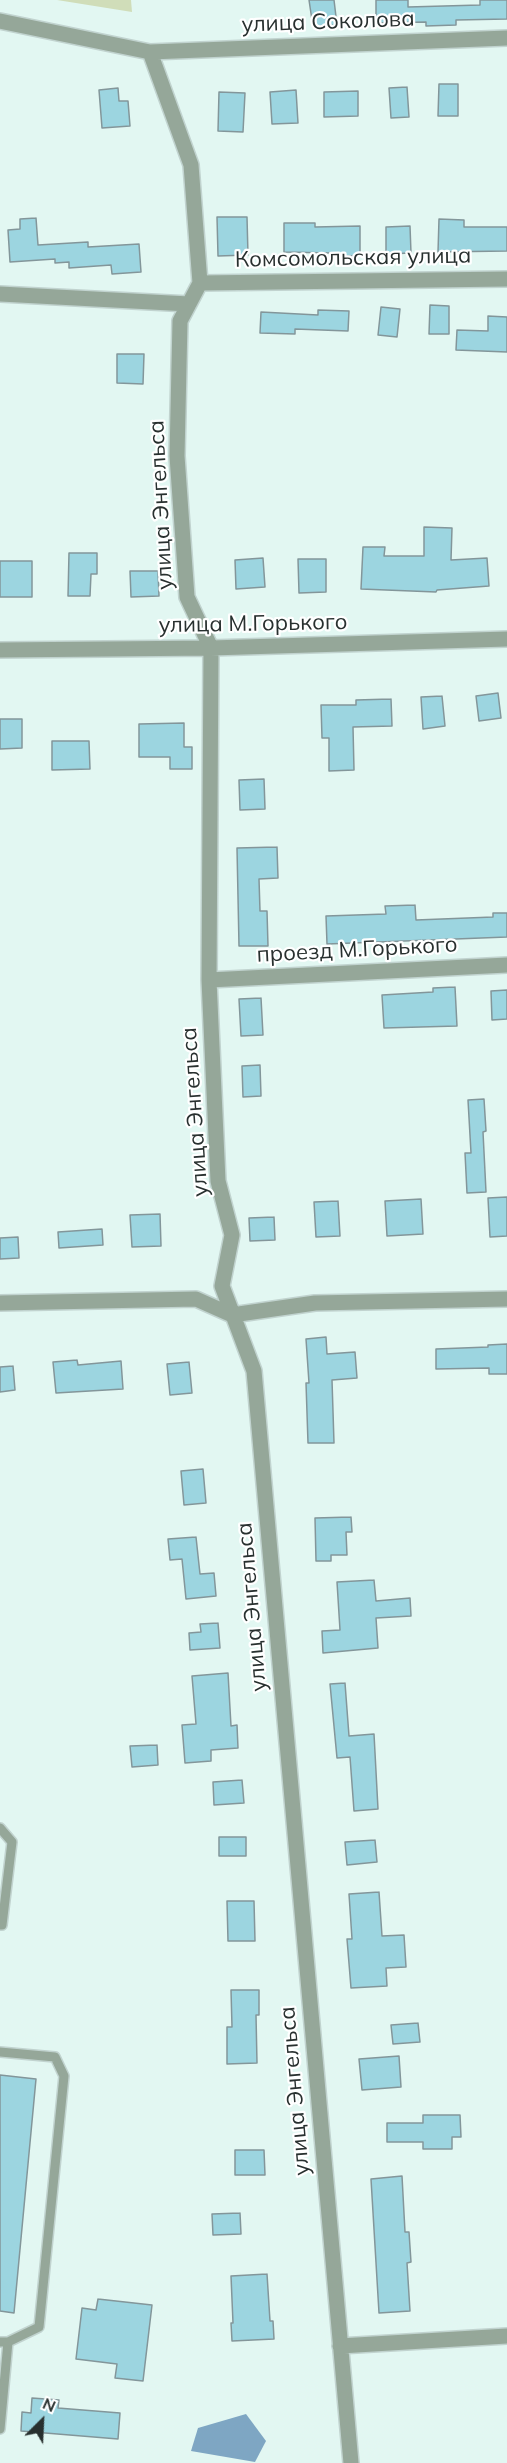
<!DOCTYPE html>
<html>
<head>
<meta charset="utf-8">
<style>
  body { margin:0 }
  #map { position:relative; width:507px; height:2463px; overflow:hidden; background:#e2f7f2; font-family:Mulish,sans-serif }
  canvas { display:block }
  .north { position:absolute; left:12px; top:2391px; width:60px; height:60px; -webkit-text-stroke:4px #fff; paint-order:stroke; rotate:24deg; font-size:16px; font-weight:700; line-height:24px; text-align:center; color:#28302f }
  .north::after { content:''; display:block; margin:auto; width:21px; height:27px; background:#28302f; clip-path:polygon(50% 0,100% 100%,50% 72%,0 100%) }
</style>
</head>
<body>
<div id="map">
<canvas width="507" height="2463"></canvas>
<div class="north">N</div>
</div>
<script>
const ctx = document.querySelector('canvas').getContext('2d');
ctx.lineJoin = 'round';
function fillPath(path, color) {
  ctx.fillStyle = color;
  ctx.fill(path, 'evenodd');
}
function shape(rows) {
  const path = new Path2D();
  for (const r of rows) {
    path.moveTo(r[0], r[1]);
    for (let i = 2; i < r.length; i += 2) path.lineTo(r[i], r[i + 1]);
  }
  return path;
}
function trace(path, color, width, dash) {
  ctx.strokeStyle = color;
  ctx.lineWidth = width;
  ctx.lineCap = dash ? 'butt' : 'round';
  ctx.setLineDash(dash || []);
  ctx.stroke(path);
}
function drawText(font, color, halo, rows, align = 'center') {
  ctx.font = font + ' Mulish,sans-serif';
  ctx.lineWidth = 4.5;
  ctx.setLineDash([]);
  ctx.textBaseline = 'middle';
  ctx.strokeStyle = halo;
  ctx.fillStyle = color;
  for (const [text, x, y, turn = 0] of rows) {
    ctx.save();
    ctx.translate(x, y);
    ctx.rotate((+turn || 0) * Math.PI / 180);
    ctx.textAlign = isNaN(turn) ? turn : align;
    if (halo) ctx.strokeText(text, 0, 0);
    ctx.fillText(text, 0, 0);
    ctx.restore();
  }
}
const green = shape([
  [57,0,131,0,132,12]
]);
const water = shape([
  [246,2414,266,2441,255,2462,191,2451,198,2428]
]);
const building = shape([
  [309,0,334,0,337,25,313,27,309,0],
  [376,0,408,0,408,7,480,5,480,0,507,0,507,19,456,20,456,25,426,26,426,22,376,23,376,0],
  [439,84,458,84,458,116,438,116,439,84],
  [407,87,409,117,391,118,389,88,407,87],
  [118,88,119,101,128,101,130,126,102,128,99,90,118,88],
  [296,90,298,123,272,124,270,92,296,90],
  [358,91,358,116,324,117,324,92,358,91],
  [219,92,245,93,243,132,218,131,219,92],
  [217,217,247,217,248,255,218,256,217,217],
  [36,218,38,245,88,242,88,247,139,244,141,272,112,274,111,265,69,268,69,262,55,263,55,259,10,262,8,230,20,229,20,219,36,218],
  [439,219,464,220,464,227,507,227,507,251,438,252,439,219],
  [284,223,315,223,315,227,360,226,360,256,331,256,331,253,284,252,284,223],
  [410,226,411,253,386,254,386,227,410,226],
  [430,305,449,306,449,334,429,334,430,305],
  [381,307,400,309,397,337,378,335,381,307],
  [318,310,349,311,348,331,295,329,295,334,260,333,261,312,318,315,318,310],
  [488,316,507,317,507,352,456,350,457,330,488,331,488,316],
  [117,354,144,354,143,384,117,383,117,354],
  [424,527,452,528,451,560,487,558,489,586,437,590,436,592,361,589,363,547,385,547,384,556,424,556,424,527],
  [69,553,97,553,97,574,91,574,90,596,68,596,69,553],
  [263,558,265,587,236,589,235,560,263,558],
  [298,559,326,559,326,592,299,593,298,559],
  [0,561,32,561,32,597,0,597,0,561],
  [130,571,158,571,159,596,131,597,130,571],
  [498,693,501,718,479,721,476,696,498,693],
  [442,696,445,726,423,729,421,697,442,696],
  [391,699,392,726,353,727,354,770,329,771,329,738,322,738,321,705,356,705,356,700,391,699],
  [0,719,22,719,22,748,0,749,0,719],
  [184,723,184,747,192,747,192,769,170,769,170,757,139,757,139,724,184,723],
  [52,741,89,741,90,769,52,770,52,741],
  [264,779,265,809,240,810,239,780,264,779],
  [277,847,278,878,259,879,260,911,267,911,268,946,239,946,237,848,277,847],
  [415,905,416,920,493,917,493,913,507,913,507,937,327,944,326,916,386,914,385,906,415,905],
  [455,987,457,1026,384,1028,382,995,433,992,433,988,455,987],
  [507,990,507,1019,492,1020,491,991,507,990],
  [261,998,263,1035,241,1036,239,999,261,998],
  [260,1065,261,1096,243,1097,242,1066,260,1065],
  [484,1099,486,1131,483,1132,486,1192,467,1193,465,1153,471,1153,468,1100,484,1099],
  [507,1197,507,1236,490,1237,488,1198,507,1197],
  [421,1199,423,1234,387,1236,385,1201,421,1199],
  [338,1201,340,1236,316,1237,314,1202,338,1201],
  [160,1214,161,1246,132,1247,130,1215,160,1214],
  [274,1217,275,1240,250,1241,249,1218,274,1217],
  [102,1229,103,1245,59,1248,58,1232,102,1229],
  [18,1237,19,1258,0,1259,0,1238,18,1237],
  [326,1337,327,1354,355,1352,357,1378,332,1380,334,1443,308,1443,306,1383,309,1383,306,1339,326,1337],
  [507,1344,507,1374,489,1374,489,1368,436,1369,436,1349,488,1347,488,1345,507,1344],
  [77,1360,78,1365,121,1361,123,1389,56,1393,53,1362,77,1360],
  [189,1362,192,1393,170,1395,167,1364,189,1362],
  [13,1366,15,1390,0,1392,0,1367,13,1366],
  [203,1469,206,1503,184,1505,181,1471,203,1469],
  [351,1517,352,1532,346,1532,347,1555,331,1555,331,1561,316,1561,315,1518,351,1517],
  [196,1537,200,1574,214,1573,216,1596,186,1599,182,1559,170,1560,168,1539,196,1537],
  [374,1580,376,1601,410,1598,411,1616,376,1618,378,1648,323,1653,322,1631,340,1630,337,1582,374,1580],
  [218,1623,220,1648,190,1650,189,1633,201,1632,200,1624,218,1623],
  [228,1673,231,1726,237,1725,238,1748,211,1750,211,1761,185,1763,182,1725,196,1724,192,1676,228,1673],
  [345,1683,349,1736,374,1734,378,1809,354,1811,350,1757,337,1758,330,1684,345,1683],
  [157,1745,158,1765,132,1767,130,1746,157,1745],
  [242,1780,244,1803,214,1805,213,1782,242,1780],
  [219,1837,246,1837,246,1856,219,1856,219,1837],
  [375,1840,377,1862,347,1865,345,1842,375,1840],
  [379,1892,382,1936,404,1935,406,1967,386,1968,387,1986,351,1988,347,1939,352,1939,349,1894,379,1892],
  [227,1901,254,1901,255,1941,228,1941,227,1901],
  [231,1990,259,1990,259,2015,256,2015,257,2063,227,2064,227,2027,232,2027,231,1990],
  [418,2023,420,2042,393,2044,391,2025,418,2023],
  [399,2056,401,2087,362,2090,359,2059,399,2056],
  [0,2075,36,2079,14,2313,0,2311,0,2075],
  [423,2115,460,2115,461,2137,452,2137,452,2149,423,2149,423,2142,387,2142,387,2123,423,2123,423,2115],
  [235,2150,264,2150,265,2175,235,2175,235,2150],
  [402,2176,405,2232,409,2232,411,2262,407,2263,410,2311,379,2313,371,2179,402,2176],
  [240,2213,241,2234,213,2235,212,2214,240,2213],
  [267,2274,270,2321,273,2321,274,2339,232,2341,231,2323,233,2323,231,2276,267,2274],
  [98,2299,152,2305,143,2381,115,2378,117,2364,76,2359,82,2308,96,2310,98,2299],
  [32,2398,59,2400,58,2408,120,2413,118,2439,21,2431,22,2412,31,2413,32,2398]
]);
const lane = shape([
  [0,1828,12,1842,2,1925,0,1925],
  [0,2052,55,2057,64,2076,39,2327,8,2342],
  [0,2342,8,2342,0,2429]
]);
const street = shape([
  [0,21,150,52,507,38],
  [150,52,191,165,200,283,180,321,177,456,187,597,211,648,209,980,218,1181,232,1235,222,1286,254,1371,351,2463],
  [200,283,507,279],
  [0,294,189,304],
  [0,650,211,648,507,639],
  [209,980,507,965],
  [0,1303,196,1299,232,1315,315,1303,507,1299],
  [340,2346,507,2336]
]);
const streetNames = [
  ["улица Соколова",328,22,-2],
  ["Комсомольская улица",353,258,-1],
  ["улица Энгельса",161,505,-93],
  ["улица М.Горького",253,624,-1],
  ["проезд М.Горького",357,950,-3],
  ["улица Энгельса",195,1112,-94],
  ["улица Энгельса",252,1607,-95],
  ["улица Энгельса",295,2091,-95]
];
fillPath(green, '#d0ddb9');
fillPath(water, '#7ea6c3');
fillPath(building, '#9cd5e0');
trace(building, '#83969a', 1.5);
trace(lane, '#c1d3cf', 12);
trace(street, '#c1d3cf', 18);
trace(lane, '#95a799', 9);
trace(street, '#95a799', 15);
drawText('22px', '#28302f', '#fff', streetNames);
</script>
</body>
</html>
